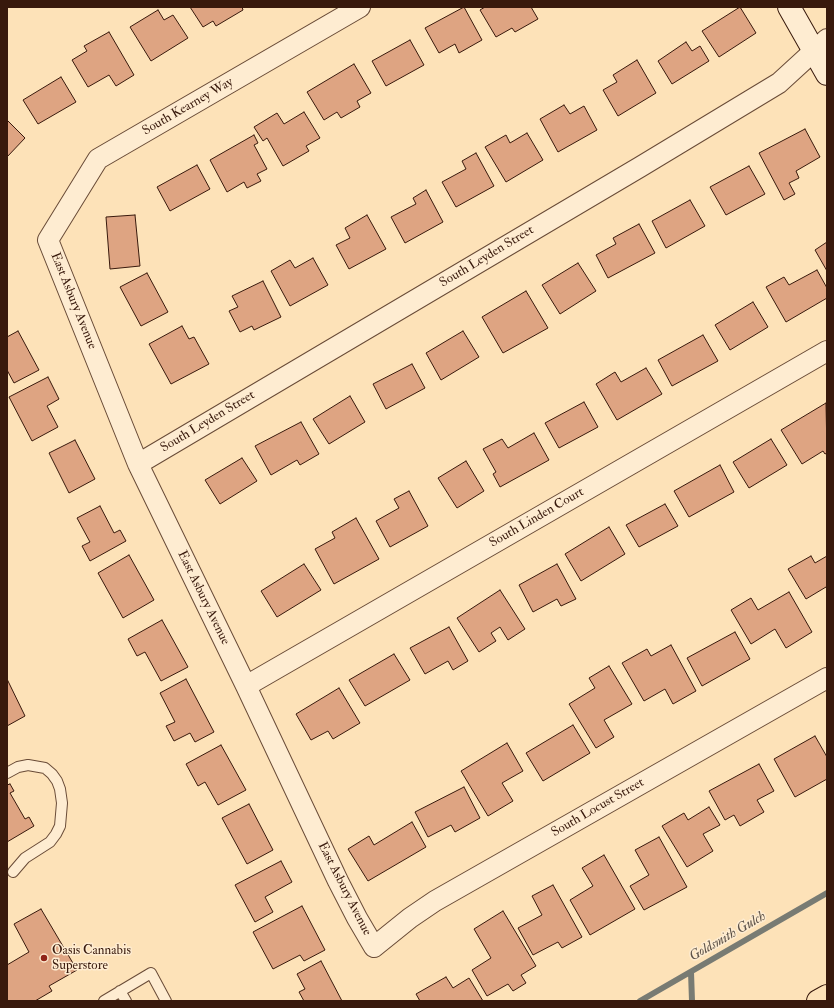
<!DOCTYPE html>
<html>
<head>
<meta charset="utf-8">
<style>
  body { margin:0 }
  #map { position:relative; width:834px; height:1008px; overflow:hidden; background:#fde2b8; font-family:"IM FELL Double Pica",serif }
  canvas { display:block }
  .frame { position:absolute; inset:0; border:8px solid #38190c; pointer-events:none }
</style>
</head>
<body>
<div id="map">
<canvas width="834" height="1008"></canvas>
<div class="frame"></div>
</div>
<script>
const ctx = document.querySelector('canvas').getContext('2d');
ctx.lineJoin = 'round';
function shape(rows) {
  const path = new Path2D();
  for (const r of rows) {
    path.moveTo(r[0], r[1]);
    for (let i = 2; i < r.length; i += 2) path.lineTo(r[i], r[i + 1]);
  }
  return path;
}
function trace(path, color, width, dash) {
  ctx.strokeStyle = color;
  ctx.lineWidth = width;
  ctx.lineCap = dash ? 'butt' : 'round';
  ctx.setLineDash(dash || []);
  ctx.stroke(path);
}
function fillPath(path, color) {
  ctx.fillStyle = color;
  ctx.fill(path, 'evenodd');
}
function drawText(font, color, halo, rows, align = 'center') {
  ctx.font = font + ' "IM FELL Double Pica",serif';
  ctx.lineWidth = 3;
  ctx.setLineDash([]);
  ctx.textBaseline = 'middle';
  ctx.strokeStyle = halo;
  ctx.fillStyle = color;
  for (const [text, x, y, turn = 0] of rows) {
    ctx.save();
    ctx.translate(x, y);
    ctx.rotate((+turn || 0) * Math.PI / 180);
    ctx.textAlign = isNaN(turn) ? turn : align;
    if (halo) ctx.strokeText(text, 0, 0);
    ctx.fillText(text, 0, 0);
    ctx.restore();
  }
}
const stream = shape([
  [691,972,692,1001],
  [640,1001,827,893]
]);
const building = shape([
  [190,7,242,7,243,10,216,26,213,21,203,27,190,7],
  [464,7,482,40,459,53,455,44,439,53,425,28,464,7],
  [485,7,531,7,538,19,515,32,512,28,496,37,480,10,485,7],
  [740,7,756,33,719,57,702,31,740,7],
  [158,10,164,20,173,15,188,38,151,61,130,27,158,10],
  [109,32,134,75,116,86,109,75,88,87,72,60,87,51,84,46,109,32],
  [410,40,424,65,386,86,372,61,410,40],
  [686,42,692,51,700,46,709,61,672,84,658,61,686,42],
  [637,60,656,93,618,116,603,90,617,82,613,75,637,60],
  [354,64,371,93,357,101,360,107,341,118,337,112,324,120,307,92,354,64],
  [61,77,76,102,38,124,23,100,61,77],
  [564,105,570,114,584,106,597,130,558,152,540,119,564,105],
  [304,112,320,138,306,146,309,151,283,166,267,138,263,141,254,127,277,113,284,124,304,112],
  [7,120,25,138,7,157,7,120],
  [805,129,820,157,796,171,799,178,789,183,795,194,784,200,759,153,805,129],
  [527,133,543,160,506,182,485,147,506,135,510,143,527,133],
  [254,135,258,143,254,145,267,169,257,174,261,181,247,188,244,182,227,192,210,160,254,135],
  [476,153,494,186,456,207,442,182,466,169,462,161,476,153],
  [197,165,210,189,170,211,157,187,197,165],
  [749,166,765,194,726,215,710,187,749,166],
  [426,190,443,222,405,243,391,217,416,204,413,198,426,190],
  [690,200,705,226,666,248,652,221,690,200],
  [135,215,140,266,110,269,106,217,135,215],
  [367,215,386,249,349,269,336,245,350,238,345,228,367,215],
  [639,224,655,253,608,278,596,255,616,244,613,238,639,224],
  [827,242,827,271,815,250,827,242],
  [313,258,328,285,290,306,271,271,290,260,295,268,313,258],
  [578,263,596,291,560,314,542,285,578,263],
  [817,270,827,288,827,298,786,322,766,287,784,277,789,285,817,270],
  [147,273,168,312,141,326,120,287,147,273],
  [263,281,281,317,254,330,252,326,240,332,229,311,238,307,232,296,263,281],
  [526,291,548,328,503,353,482,317,526,291],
  [753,302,768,327,730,350,715,325,753,302],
  [182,326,189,339,194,337,209,364,171,384,149,344,182,326],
  [18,331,39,370,14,383,7,370,7,337,18,331],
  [463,331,479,357,441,380,426,353,463,331],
  [703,335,718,361,672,386,658,360,703,335],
  [412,364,425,388,386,409,373,384,412,364],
  [646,368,662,394,617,420,596,384,615,372,621,382,646,368],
  [48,377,59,399,47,406,58,427,32,441,9,397,48,377],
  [350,396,365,422,329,444,313,419,350,396],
  [584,402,598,427,559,448,545,423,584,402],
  [826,403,827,453,825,454,823,451,802,464,781,430,826,403],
  [301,422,319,454,300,465,297,460,271,475,255,446,301,422],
  [534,433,549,460,500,487,493,474,496,472,483,449,502,439,508,448,534,433],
  [771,439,787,465,749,488,733,462,771,439],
  [75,440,95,479,69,493,49,453,75,440],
  [242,458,257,481,220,504,205,480,242,458],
  [466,461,484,491,457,508,438,478,466,461],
  [720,465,734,492,689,517,674,491,720,465],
  [409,491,428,526,390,547,376,521,399,508,394,499,409,491],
  [665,504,678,526,639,547,626,525,665,504],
  [100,506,114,533,120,530,126,541,90,561,82,546,90,542,77,518,100,506],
  [356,518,379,559,334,584,315,549,335,538,332,532,356,518],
  [609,527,625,554,581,581,565,554,609,527],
  [129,555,154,600,123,618,98,573,129,555],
  [811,556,815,563,827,556,827,589,826,587,806,599,788,569,811,556],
  [304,564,321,590,277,617,261,591,304,564],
  [557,564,576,599,561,606,557,599,533,612,519,585,557,564],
  [500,590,525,629,508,640,500,627,491,633,496,641,479,652,457,618,500,590],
  [789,592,812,632,786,648,775,629,751,644,731,610,751,598,758,610,789,592],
  [162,620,188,667,161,681,145,652,137,656,128,639,162,620],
  [449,627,468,661,453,670,448,661,425,674,410,648,449,627],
  [735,632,750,659,702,686,687,658,735,632],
  [671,645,696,691,673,704,665,689,644,701,622,663,647,649,651,656,671,645],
  [394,654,410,680,365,706,349,680,394,654],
  [609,666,632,704,604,720,614,737,596,748,569,704,595,688,589,678,609,666],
  [7,679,25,716,7,726,7,679],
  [186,679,214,732,195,742,190,733,174,741,166,726,175,722,160,693,186,679],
  [339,688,360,723,333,739,328,731,311,740,296,714,339,688],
  [573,725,590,753,543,781,526,753,573,725],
  [815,736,827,757,827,779,795,797,774,759,815,736],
  [507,743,523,771,502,783,513,801,488,816,461,771,507,743],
  [221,745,246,790,218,805,205,782,198,786,186,764,221,745],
  [759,764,774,791,757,800,764,812,740,826,734,815,725,820,709,791,759,764],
  [10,784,14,791,10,793,25,819,29,817,34,826,7,842,7,785,10,784],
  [464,787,480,818,455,832,451,825,428,837,415,812,464,787],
  [249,804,273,850,247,864,222,818,249,804],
  [709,807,720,825,703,834,713,851,687,867,662,826,684,813,688,820,709,807],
  [412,822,426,847,368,881,348,849,369,836,374,845,412,822],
  [659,837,687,887,644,910,630,886,649,875,635,850,659,837],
  [604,855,635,909,590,935,570,900,593,886,582,868,604,855],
  [281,861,292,882,265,897,273,912,255,922,235,885,281,861],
  [553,885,582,937,562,948,558,942,533,955,518,928,542,915,532,896,553,885],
  [302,906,325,950,304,961,300,955,273,969,253,932,302,906],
  [41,909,77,970,49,986,52,991,35,1001,7,1001,7,965,29,952,14,924,41,909],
  [503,911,536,966,521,975,526,983,513,991,508,984,487,996,472,970,491,958,474,929,503,911],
  [321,961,342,1001,304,1001,299,992,305,989,297,974,321,961],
  [446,977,453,988,469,978,483,1001,420,1001,416,994,446,977]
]);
const lane = shape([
  [7,773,18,767,28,765,45,768,52,774,57,781,60,789,62,803,60,826,56,834,50,842,25,858,13,872],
  [120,991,126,1001],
  [104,1001,151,973,166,1001]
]);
const street = shape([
  [360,7,98,159,48,240,138,464,246,686,338,881,357,918,374,947,410,918,435,901,827,678],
  [138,464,640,167,779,83,827,39],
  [246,686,827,351]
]);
const secondary = shape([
  [789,7,827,74]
]);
const primary = shape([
  [818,1001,827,996]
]);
const markers = [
  [44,958,4,"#8f2418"]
];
const streetNames = [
  ["South Kearney Way",188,107,-30],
  ["South Leyden Street",487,257,-31],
  ["East Asbury Avenue",73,301,68],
  ["South Leyden Street",208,422,-31],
  ["South Linden Court",537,518,-30],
  ["East Asbury Avenue",203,598,64],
  ["South Locust Street",598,808,-30],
  ["East Asbury Avenue",344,889,63]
];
const poiNames = [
  ["Oasis Cannabis",52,951],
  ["Superstore",52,966]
];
const waterNames = [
  ["Goldsmith Gulch",728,937,-30]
];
trace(stream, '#787b73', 6);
fillPath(building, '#dea482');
trace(building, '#38190c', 1);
trace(lane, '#694b37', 12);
trace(street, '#694b37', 22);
trace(secondary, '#38190c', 24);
trace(primary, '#38190c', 24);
trace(lane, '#feecd1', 10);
trace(street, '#feecd1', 20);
trace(secondary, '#feecd1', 22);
trace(primary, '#fde2b8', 22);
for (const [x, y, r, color] of markers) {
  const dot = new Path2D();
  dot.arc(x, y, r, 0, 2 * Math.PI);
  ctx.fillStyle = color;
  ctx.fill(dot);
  trace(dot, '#feecd1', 1.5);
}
drawText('13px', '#38190c', '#feecd1', streetNames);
drawText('13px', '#38190c', '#feecd1', poiNames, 'left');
drawText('italic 14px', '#5d5248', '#feecd1', waterNames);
</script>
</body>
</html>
